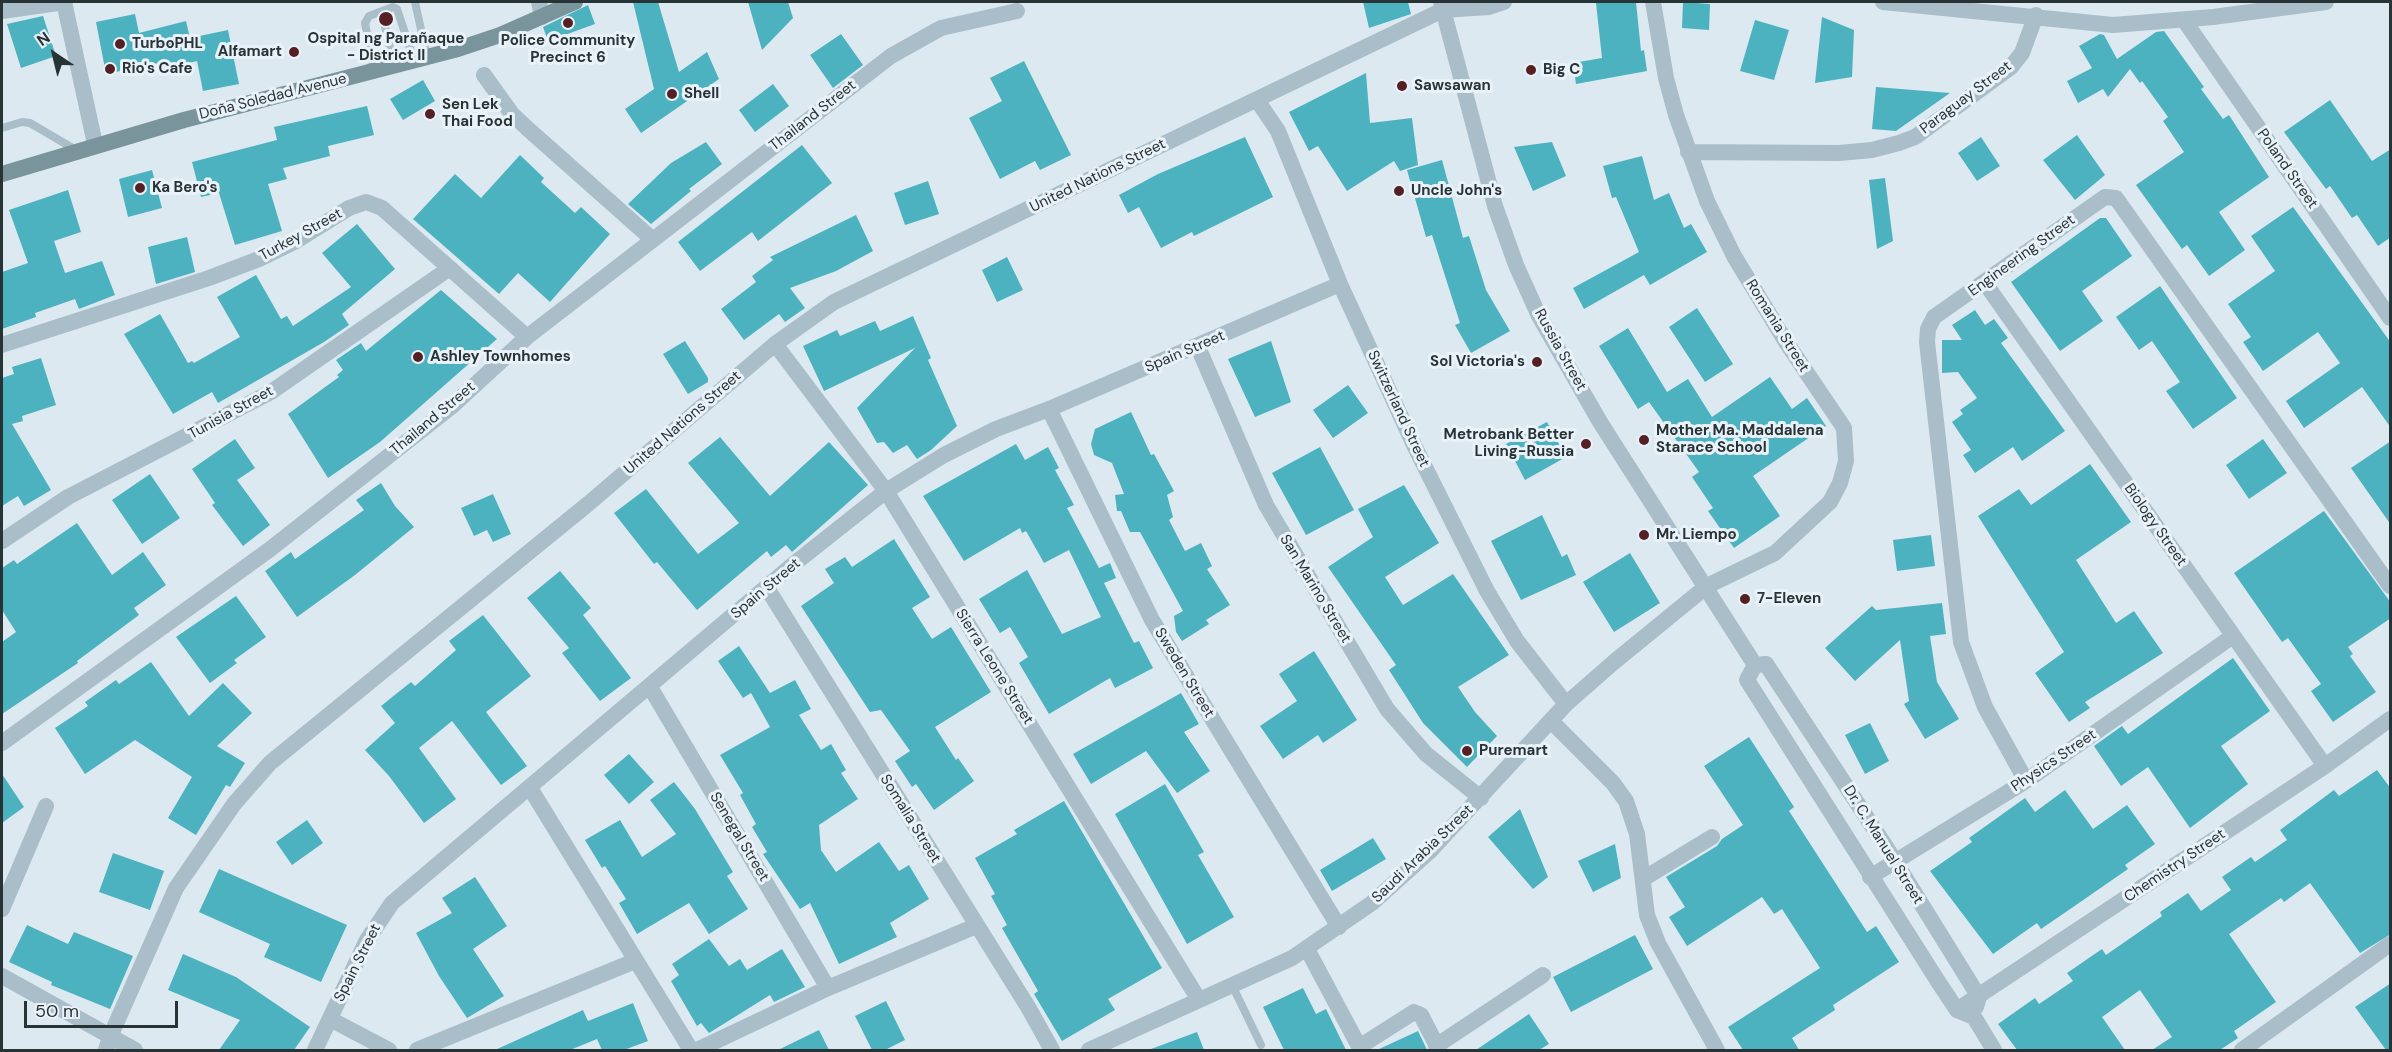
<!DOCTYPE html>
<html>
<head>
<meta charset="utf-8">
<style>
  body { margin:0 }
  #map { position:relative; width:2392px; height:1052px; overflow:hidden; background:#dce9f1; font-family:"DM Sans",sans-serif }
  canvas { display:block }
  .frame { position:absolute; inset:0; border:3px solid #283336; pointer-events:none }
  .north { position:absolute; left:24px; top:24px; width:60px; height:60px; -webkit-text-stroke:4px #e9f2f9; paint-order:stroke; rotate:325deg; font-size:16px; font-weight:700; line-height:24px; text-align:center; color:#283336 }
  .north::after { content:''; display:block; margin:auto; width:21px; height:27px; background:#283336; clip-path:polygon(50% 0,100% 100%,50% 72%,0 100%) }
  .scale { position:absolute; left:24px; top:1001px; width:154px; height:27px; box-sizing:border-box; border:3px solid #283336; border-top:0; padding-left:8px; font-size:18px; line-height:21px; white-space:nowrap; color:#283336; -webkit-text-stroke:4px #e9f2f9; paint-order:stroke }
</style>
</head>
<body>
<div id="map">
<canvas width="2392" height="1052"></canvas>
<div class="frame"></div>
<div class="north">N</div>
<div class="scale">50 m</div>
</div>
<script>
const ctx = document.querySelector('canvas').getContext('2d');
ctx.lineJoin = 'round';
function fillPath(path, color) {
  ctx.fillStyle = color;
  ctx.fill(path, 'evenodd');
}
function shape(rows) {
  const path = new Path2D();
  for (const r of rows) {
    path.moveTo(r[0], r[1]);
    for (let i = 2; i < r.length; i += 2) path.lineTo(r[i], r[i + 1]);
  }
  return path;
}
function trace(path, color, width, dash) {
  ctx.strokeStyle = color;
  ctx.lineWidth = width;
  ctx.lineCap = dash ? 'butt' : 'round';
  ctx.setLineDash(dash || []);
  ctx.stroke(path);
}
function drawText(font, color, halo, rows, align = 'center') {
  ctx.font = font + ' "DM Sans",sans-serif';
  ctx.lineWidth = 6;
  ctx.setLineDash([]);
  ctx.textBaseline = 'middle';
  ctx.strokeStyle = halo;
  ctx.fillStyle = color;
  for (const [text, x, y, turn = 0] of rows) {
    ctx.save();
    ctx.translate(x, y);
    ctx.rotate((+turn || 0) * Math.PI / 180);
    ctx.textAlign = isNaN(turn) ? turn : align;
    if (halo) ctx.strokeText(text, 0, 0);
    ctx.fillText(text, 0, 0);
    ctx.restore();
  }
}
const building = shape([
  [633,2,658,2,679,72,707,52,719,79,641,133,625,109,654,89],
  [748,2,788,2,793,18,762,50],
  [1363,2,1408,2,1411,14,1369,28],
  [1636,2,1641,51,1644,50,1647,71,1576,84,1573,63,1602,58,1596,3],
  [1683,2,1710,4,1709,30,1682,28],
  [588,5,595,24,548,41,543,27],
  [135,14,139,33,186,21,190,38,228,30,239,84,203,91,197,61,160,70,159,63,106,74,96,22],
  [43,16,56,56,21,68,7,24],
  [1822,17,1854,30,1852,77,1815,83],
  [1755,20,1789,30,1774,80,1740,71],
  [2164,31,2204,87,2201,89,2223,119,2229,115,2269,177,2219,212,2245,250,2209,276,2187,245,2182,249,2136,185,2184,152,2163,121,2168,117,2142,81,2140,83,2130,69,2108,97,2103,89,2078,103,2067,81,2092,68,2079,46,2100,34,2104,35,2117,59,2156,32],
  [841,34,863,65,833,88,810,55],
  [1024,61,1071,155,1040,170,1035,161,1000,179,969,118,1002,101,990,78],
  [1366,73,1370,123,1412,118,1418,165,1400,171,1394,161,1347,191,1318,146,1309,151,1289,112],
  [423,80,435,101,403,120,390,99],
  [773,84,789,106,755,132,739,110],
  [1876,87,1950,93,1896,131,1872,129],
  [2330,100,2372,161,2391,149,2391,237,2378,246,2357,215,2352,218,2330,186,2326,189,2284,132],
  [367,106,374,135,328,146,330,156,283,168,287,179,268,184,282,231,235,245,219,193,201,197,192,162,277,140,274,127],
  [2077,135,2105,175,2075,200,2043,160],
  [1245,137,1273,197,1194,236,1192,232,1161,248,1139,207,1128,213,1119,195,1158,174],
  [1981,137,2000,166,1977,181,1958,153],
  [706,142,722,164,689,189,691,191,651,224,628,204,671,163],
  [1552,142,1566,176,1533,191,1514,147],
  [802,145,832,183,758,241,752,232,700,271,678,242],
  [520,155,544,178,541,182,575,213,581,207,610,234,550,302,518,273,499,294,413,219,455,174,481,198],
  [1642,156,1654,200,1669,193,1684,228,1691,224,1707,252,1650,285,1644,275,1584,309,1573,288,1639,252,1616,197,1612,198,1603,166],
  [1442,160,1463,238,1469,236,1486,290,1510,331,1471,353,1455,325,1460,323,1432,235,1426,237,1407,170],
  [152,170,162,208,128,217,119,179],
  [1885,178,1893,241,1877,249,1869,180],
  [928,181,939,214,905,225,894,193],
  [68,190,81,232,54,241,65,273,102,261,115,295,79,309,75,299,35,313,36,317,2,329,2,272,28,263,9,210],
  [2293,207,2391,343,2391,428,2362,387,2304,428,2286,401,2340,363,2318,332,2263,371,2243,342,2251,337,2228,304,2275,271,2251,236],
  [856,215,873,251,836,271,790,288,805,308,785,322,779,314,744,340,721,309,756,282,752,276,773,260,770,257],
  [2100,218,2106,218,2132,256,2082,291,2103,321,2060,351,2011,282],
  [357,224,395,269,342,314,349,325,324,342,218,403,212,392,173,414,124,334,160,314,188,363,192,361,194,363,240,337,217,297,256,275,281,319,287,316,293,326,351,287,322,253],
  [187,237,195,272,156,284,148,247],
  [1007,257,1023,290,997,302,982,270],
  [2160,286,2237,398,2193,429,2166,391,2180,382,2152,341,2139,350,2116,317],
  [441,290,497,339,380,442,328,478,288,414,339,377,337,375,343,370,336,360,361,343,366,351],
  [1697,308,1733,364,1705,382,1669,327],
  [1975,310,1985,325,1994,319,2008,338,2001,343,2065,431,2022,461,2013,447,1975,473,1963,455,1971,450,1952,422,1963,414,1960,410,1977,398,1958,372,1942,373,1942,340,1962,340,1952,325],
  [913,316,931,358,928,360,957,426,931,450,917,459,907,445,893,453,884,442,877,443,857,408,915,348,824,391,803,346,837,330,840,336,875,321,880,331],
  [1628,328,1667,392,1688,379,1712,417,1770,377,1792,409,1807,398,1826,426,1753,476,1780,516,1734,548,1708,511,1713,508,1692,477,1699,472,1649,402,1638,409,1599,346],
  [685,341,708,378,708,382,688,394,663,354],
  [1271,341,1291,402,1255,417,1228,359],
  [41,358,56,405,22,416,23,421,12,424,51,490,24,506,18,496,2,506,2,378,14,374,12,367],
  [1348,385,1368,413,1333,438,1313,410],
  [1131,412,1151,455,1154,454,1174,491,1167,495,1173,517,1169,520,1185,551,1201,543,1212,566,1207,569,1230,605,1206,620,1209,624,1182,641,1176,632,1174,616,1183,611,1140,532,1130,532,1121,511,1117,511,1115,495,1124,494,1112,463,1094,455,1091,444,1095,429],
  [1547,422,1566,457,1525,480,1506,444],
  [720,437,770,496,829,442,868,485,792,552,786,545,771,557,767,551,697,610,657,562,654,564,614,513,646,489,698,554,739,523,688,463],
  [235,439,255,468,237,480,270,525,243,546,212,505,215,503,192,469],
  [2263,439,2287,473,2249,499,2226,465],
  [2391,441,2391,525,2351,468],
  [1016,444,1025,460,1048,447,1059,468,1055,470,1074,505,1067,508,1099,568,1110,563,1116,578,1104,583,1134,643,1139,641,1153,668,1115,688,1110,678,1049,714,1019,663,1028,657,1010,627,1000,633,979,599,1027,570,1062,634,1101,617,1069,550,1044,563,1026,531,1022,533,1020,528,964,561,923,496],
  [1320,447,1354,510,1306,535,1272,473],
  [2090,464,2131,522,2076,560,2116,623,2134,611,2163,653,2085,702,2090,708,2069,722,2035,673,2064,652,1978,516,2019,489,2031,505],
  [150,474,180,518,142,544,112,500],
  [381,483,395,506,414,527,355,575,297,617,265,571,291,552,295,559,364,510,356,500],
  [1404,485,1439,543,1385,577,1403,605,1453,574,1509,655,1458,687,1475,712,1497,736,1467,767,1423,723,1389,670,1396,665,1328,567,1373,537,1358,509],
  [493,494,511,534,493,542,487,530,474,536,461,508],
  [2324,511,2391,603,2391,618,2348,647,2353,654,2350,656,2376,692,2333,722,2311,691,2321,684,2288,638,2282,642,2234,573],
  [1542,515,1562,557,1567,554,1576,575,1521,600,1491,541],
  [77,523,112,575,143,552,166,585,134,608,139,615,77,661,78,663,2,714,2,642,16,632,2,610,2,568,14,560,17,564],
  [1931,535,1935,566,1897,571,1893,540],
  [894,539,930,597,912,608,932,639,951,627,991,692,935,727,956,760,958,758,974,781,934,810,916,784,912,787,895,761,910,751,881,710,870,712,801,606,834,583,825,569,845,557,852,567],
  [1630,553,1660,603,1614,632,1583,582],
  [560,571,591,608,583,615,631,678,600,701,562,653,569,648,527,598],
  [236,596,266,637,234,660,237,663,210,683,176,637],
  [1942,603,1946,634,1930,636,1937,682,1959,719,1925,739,1904,704,1909,701,1900,640,1855,681,1825,648,1872,606,1876,610],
  [483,615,531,676,486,712,527,766,501,785,452,721,419,748,456,799,424,823,389,776,365,750,395,723,381,706,411,682,415,686,456,650,449,641],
  [739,646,770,693,795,680,811,709,799,715,821,750,831,744,846,770,841,773,858,799,819,825,821,850,836,872,879,842,899,871,909,865,929,899,890,923,897,937,839,964,810,903,800,909,763,854,767,852,752,827,756,824,740,795,743,793,720,755,770,727,751,693,743,698,718,661],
  [1314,651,1357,720,1323,743,1318,735,1283,759,1260,726,1297,701,1279,674],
  [2233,658,2270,711,2221,746,2248,784,2190,828,2148,767,2121,786,2094,746,2122,726,2128,734],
  [151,662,189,716,223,683,252,713,217,746,245,763,230,787,226,785,196,835,168,818,192,777,135,740,85,774,55,728,88,706,85,702,116,680,119,684],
  [1181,693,1199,724,1184,732,1210,771,1177,793,1146,751,1091,784,1073,754],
  [1870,723,1889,761,1865,774,1845,735],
  [1749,737,1794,807,1789,811,1867,932,1876,926,1899,962,1833,1005,1835,1010,1792,1038,1799,1050,1743,1050,1728,1027,1820,968,1782,909,1774,914,1762,897,1687,946,1669,917,1685,907,1666,877,1717,846,1722,839,1743,825,1704,766],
  [629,754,654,782,629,804,604,775],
  [2377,770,2391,789,2391,934,2360,953,2310,883,2284,902,2281,898,2229,934,2276,1002,2234,1031,2238,1038,2220,1050,2152,1050,2172,1037,2140,990,2102,1017,2125,1050,2017,1050,1998,1024,2035,998,2039,1004,2073,981,2067,973,2102,949,2106,955,2162,916,2160,912,2188,893,2201,911,2231,890,2222,877,2251,857,2255,862,2287,840,2280,830,2334,790,2339,796],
  [2,774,24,807,2,823],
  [674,782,695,809,733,872,727,876,748,909,709,934,689,903,637,934,619,903,626,899,605,866,602,868,585,840,620,820,642,857,676,834,650,800],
  [1165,784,1204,852,1198,855,1234,917,1187,944,1115,814],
  [2065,790,2093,829,2127,805,2155,844,2125,865,2128,869,2076,905,2041,929,2037,923,1993,954,1930,871,1972,842,1969,838,2025,798,2035,812],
  [1064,801,1162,968,1108,999,1115,1010,1062,1041,1034,994,1038,991,1002,928,1007,925,991,896,995,894,975,858,1017,834,1014,830],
  [1520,809,1548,877,1533,889,1488,837],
  [307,820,323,843,292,865,276,842],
  [1373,838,1386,859,1332,891,1320,870],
  [1615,844,1621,878,1593,892,1578,861],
  [113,853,164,871,150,910,99,892],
  [219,869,347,925,321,982,264,957,270,944,199,912],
  [475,877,507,926,473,949,504,996,467,1018,439,976,416,933,452,913,442,898],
  [27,925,68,944,74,932,133,956,110,1009,51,985,52,982,9,962],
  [1635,935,1653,969,1571,1012,1553,977],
  [709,939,729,966,740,959,747,970,782,949,805,987,774,1002,770,995,709,1033,701,1023,697,1026,671,981,679,975,672,964],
  [183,954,236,977,310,1027,294,1050,219,1050,240,1020,168,990],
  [2391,983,2391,1050,2386,1050,2355,1007],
  [1303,988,1316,1014,1326,1009,1346,1050,1284,1050,1263,1007],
  [886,1001,905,1040,885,1050,872,1050,855,1016],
  [633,1003,648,1041,624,1050,602,1050,597,1039,570,1050,495,1050,583,1010,588,1021],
  [1529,1014,1549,1044,1539,1050,1476,1050],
  [819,1030,829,1050,778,1050],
  [1418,1031,1427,1050,1377,1050],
  [1197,1032,1204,1050,1151,1050,1151,1049]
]);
const service = shape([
  [415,2,427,57],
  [383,17,394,66],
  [374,71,365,23,369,16,393,7,397,9,414,60],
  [2,128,22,122,30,123,76,150],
  [1232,985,1261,1045]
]);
const minor = shape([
  [64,2,95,144],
  [539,2,542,17],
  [1441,2,1495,206,1516,265,1539,316,1600,422,1755,665],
  [1883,2,2113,25,2213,17,2326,2],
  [2,11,65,2],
  [2184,20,2390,318],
  [484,75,512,114,528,129,652,239],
  [1257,100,1278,131,1340,284,1414,445,1487,591,1517,641,1566,704],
  [1688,152,1839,153,1872,150,1899,143,1915,137,2011,67,2022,53,2036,15],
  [1985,283,2325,766],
  [775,344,886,491,1199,1000],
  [2,345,209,278,259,259,296,241,349,208,366,202,382,208,527,337],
  [1198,347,1266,505,1387,709,1426,754,1481,798],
  [1049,409,1152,620,1339,927],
  [2,541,68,497,271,392,450,268],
  [767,588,1028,1007,1052,1050],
  [1755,665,1747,680,1754,691,1939,983,1957,1010,1974,1017,1994,1050],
  [1755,665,1766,664,1888,850,1979,997,1976,1007],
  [650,687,828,988],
  [1551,721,1613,783,1626,801,1637,834,1647,915,1658,943,1717,1050],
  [2,743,269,550,451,407,527,337,891,56,941,28,1017,11],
  [2026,781,1985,707,1961,642,1927,342,1928,329,1934,317,2105,197,2116,198,2390,586],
  [530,788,691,1050],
  [1870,877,2026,781,2233,636],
  [1643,879,1712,837],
  [2,909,46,806],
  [1307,949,1361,1050],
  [2,976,135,1050],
  [1957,1010,2325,766,2390,719],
  [330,1019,389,1050],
  [1436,1046,1543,975],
  [1359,1047,1414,1012,1421,1015,1439,1050],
  [106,1050,110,1037,176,888,234,804,270,763,588,504,775,344,834,302,1443,10,1489,7,1504,2],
  [315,1050,367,940,392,903,790,567,886,491,944,455,996,429,1049,409,1340,284],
  [417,1050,635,961],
  [697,1050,828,988,976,926],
  [1089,1050,1292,958,1372,903,1430,851,1566,704,1614,662,1707,586,1775,553,1830,502,1840,483,1846,461,1844,428,1786,342,1734,256,1707,201,1676,115,1666,78,1653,2],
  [2242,1050,2390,944]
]);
const secondary = shape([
  [2,174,184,120,458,49,500,35,575,2]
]);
const markers = [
  [386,19,8,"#552024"],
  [568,23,6,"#552024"],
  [120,44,6,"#552024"],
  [294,52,6,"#552024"],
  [110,69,6,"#552024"],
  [1531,70,6,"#552024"],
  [1402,86,6,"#552024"],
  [672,94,6,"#552024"],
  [430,114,6,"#552024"],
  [140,188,6,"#552024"],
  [1399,191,6,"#552024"],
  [418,357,6,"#552024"],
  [1537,362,6,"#552024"],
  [1644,440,6,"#552024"],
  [1586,444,6,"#552024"],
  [1644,535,6,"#552024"],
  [1745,599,6,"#552024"],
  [1467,751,6,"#552024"]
];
const poiNames = [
  ["Ospital ng Parañaque",386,39,"center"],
  ["- District II",386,56,"center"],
  ["Police Community",568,41,"center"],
  ["Precinct 6",568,58,"center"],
  ["TurboPHL",132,44],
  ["Alfamart",282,52,"right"],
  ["Rio's Cafe",122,69],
  ["Big C",1543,70],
  ["Sawsawan",1414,86],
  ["Shell",684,94],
  ["Sen Lek",442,105],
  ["Thai Food",442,122],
  ["Ka Bero's",152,188],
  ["Uncle John's",1411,191],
  ["Ashley Townhomes",430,357],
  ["Sol Victoria's",1525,362,"right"],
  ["Mother Ma. Maddalena",1656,431],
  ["Starace School",1656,448],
  ["Metrobank Better",1574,435,"right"],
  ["Living-Russia",1574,452,"right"],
  ["Mr. Liempo",1656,535],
  ["7-Eleven",1757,599],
  ["Puremart",1479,751]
];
const streetNames = [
  ["Doña Soledad Avenue",273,97,-14],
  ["Paraguay Street",1966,98,-37],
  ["Thailand Street",813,116,-38],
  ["Poland Street",2287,169,55],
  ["United Nations Street",1098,176,-26],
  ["Turkey Street",301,235,-29],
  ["Engineering Street",2022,256,-36],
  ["Romania Street",1777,326,58],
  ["Russia Street",1560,350,61],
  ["Spain Street",1185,352,-23],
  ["Switzerland Street",1398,409,65],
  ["Tunisia Street",231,413,-29],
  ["Thailand Street",433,419,-40],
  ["United Nations Street",683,423,-41],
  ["Biology Street",2155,525,55],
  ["Spain Street",766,589,-40],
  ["San Marino Street",1315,589,59],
  ["Sierra Leone Street",994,667,58],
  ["Sweden Street",1184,673,59],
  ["Physics Street",2054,761,-34],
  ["Somalia Street",910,819,58],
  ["Senegal Street",739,837,59],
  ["Dr. C. Manuel Street",1883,845,58],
  ["Saudi Arabia Street",1423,854,-44],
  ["Chemistry Street",2175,866,-34],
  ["Spain Street",358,963,-63]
];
fillPath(building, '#4cb2bf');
trace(service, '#a9bec8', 8);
trace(minor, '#a9bec8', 16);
trace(secondary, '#7a949c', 16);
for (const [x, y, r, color] of markers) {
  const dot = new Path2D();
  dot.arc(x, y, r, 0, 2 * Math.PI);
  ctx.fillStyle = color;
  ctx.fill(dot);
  trace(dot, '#e9f2f9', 2);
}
drawText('bold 15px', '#283336', '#e9f2f9', poiNames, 'left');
drawText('15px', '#283336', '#e9f2f9', streetNames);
</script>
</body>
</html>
